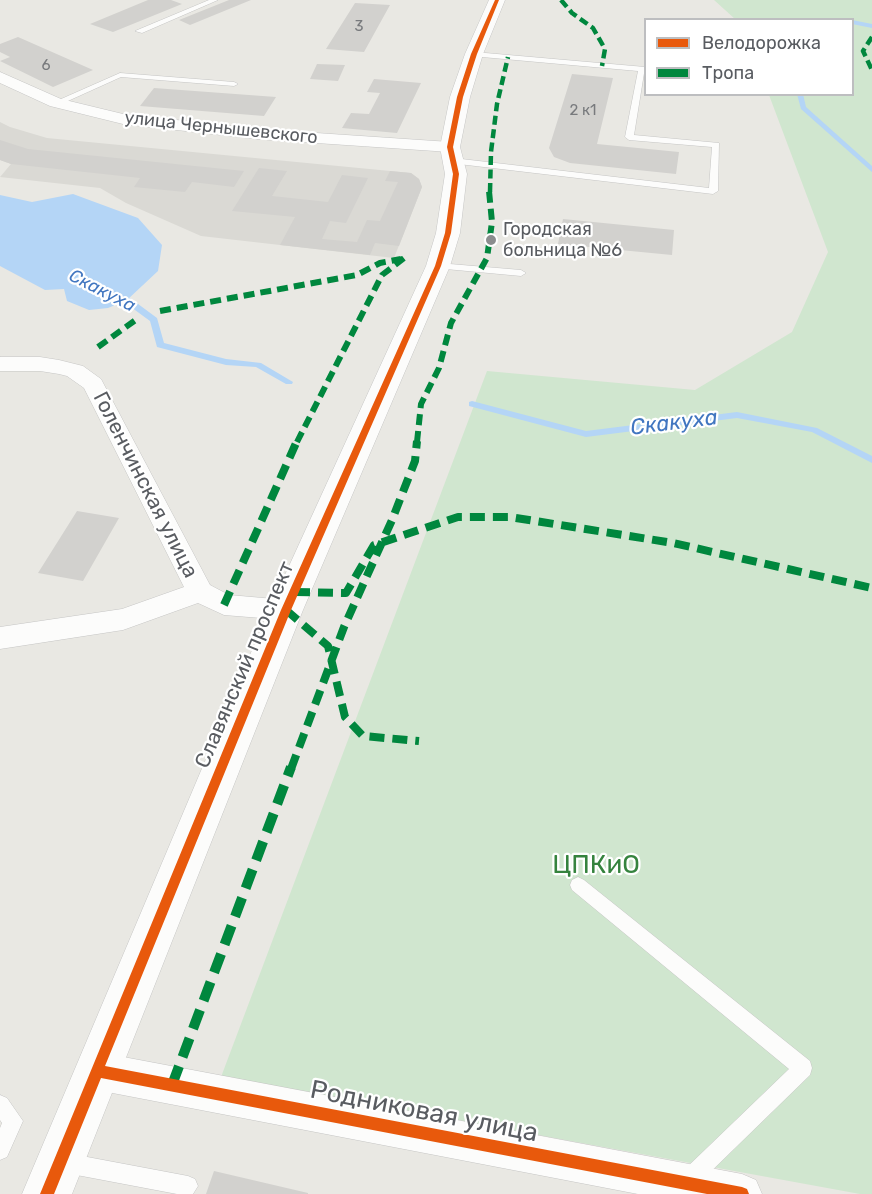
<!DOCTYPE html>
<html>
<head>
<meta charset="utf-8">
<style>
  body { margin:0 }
  #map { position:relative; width:872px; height:1194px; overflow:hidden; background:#e9e8e3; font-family:Rubik,sans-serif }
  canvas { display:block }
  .legend { position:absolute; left:644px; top:18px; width:210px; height:78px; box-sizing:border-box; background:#fff; border:2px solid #bdbec0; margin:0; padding:8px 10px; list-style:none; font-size:18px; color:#595c61 }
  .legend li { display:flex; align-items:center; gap:12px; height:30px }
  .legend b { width:30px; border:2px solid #bdbec0 }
</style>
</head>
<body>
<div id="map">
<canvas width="872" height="1194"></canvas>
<ul class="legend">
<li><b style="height:8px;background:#e8590c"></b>Велодорожка</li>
<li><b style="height:8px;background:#00873e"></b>Тропа</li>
</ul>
</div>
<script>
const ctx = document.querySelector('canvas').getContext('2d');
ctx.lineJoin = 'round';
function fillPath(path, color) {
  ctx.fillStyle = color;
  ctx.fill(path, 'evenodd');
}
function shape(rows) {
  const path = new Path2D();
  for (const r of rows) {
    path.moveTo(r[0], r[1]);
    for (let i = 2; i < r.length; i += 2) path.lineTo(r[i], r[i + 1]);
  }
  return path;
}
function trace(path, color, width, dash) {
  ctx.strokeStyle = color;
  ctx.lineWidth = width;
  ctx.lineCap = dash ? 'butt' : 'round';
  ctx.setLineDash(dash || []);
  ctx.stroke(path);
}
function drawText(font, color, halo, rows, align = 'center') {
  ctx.font = font + ' Rubik,sans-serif';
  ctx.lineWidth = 4.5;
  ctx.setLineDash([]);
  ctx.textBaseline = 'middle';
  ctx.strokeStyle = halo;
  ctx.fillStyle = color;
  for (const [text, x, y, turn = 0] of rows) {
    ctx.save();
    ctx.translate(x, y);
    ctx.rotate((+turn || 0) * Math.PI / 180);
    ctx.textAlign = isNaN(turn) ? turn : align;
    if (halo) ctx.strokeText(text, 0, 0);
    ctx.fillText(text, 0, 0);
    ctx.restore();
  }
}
const industrial = shape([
  [0,122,10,127,47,138,411,173,419,179,422,187,394,258,201,236,126,203,100,188,0,177,11,164,0,160]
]);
const green = shape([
  [714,0,872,0,872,1194,860,1194,221,1077,487,371,695,390,792,332,828,252,769,95,852,94,852,20,735,19]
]);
const water = shape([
  [73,194,138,218,162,245,158,271,127,300,108,308,89,310,67,301,64,289,45,290,0,266,0,195,32,202]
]);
const stream = shape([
  [852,20,872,24,872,28,852,24,852,20],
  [797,94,803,94,806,107,872,166,872,172,801,109,797,94],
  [111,293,117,293,130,298,157,318,164,343,226,359,261,363,293,382,292,384,286,384,256,367,226,365,157,347,150,321,124,302,111,297,111,293],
  [472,401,586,431,737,412,817,428,872,456,872,463,812,432,737,418,586,437,469,406,469,402,472,401]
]);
const building = shape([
  [148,0,171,0,182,4,113,32,90,24],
  [229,0,251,0,190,25,179,20],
  [355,3,390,5,364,52,326,49],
  [18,37,93,70,53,87,0,61,10,57,0,52,0,44],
  [317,64,345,65,338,81,310,79],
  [572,74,613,78,597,144,679,152,676,174,570,163,554,157,549,148],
  [374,79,421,83,397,133,342,128,351,113,369,114,380,93,367,92],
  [154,88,276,97,264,116,140,106],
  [0,140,28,149,244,171,234,187,192,182,185,192,134,187,140,178,11,164,0,160],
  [259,168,287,171,272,196,328,202,342,175,368,178,346,223,330,221,322,239,357,242,367,220,380,221,398,182,385,181,390,171,411,173,419,179,422,187,399,246,375,243,370,255,280,245,295,217,232,211],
  [563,219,674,230,672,255,558,244],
  [77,511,119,518,83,581,38,573],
  [214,1171,308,1193,308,1194,206,1194]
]);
const lane = shape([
  [209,0,218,0,142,33,135,31,209,0],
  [474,52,645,67,634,135,719,143,718,191,713,194,450,163,449,161,453,158,709,188,712,147,629,140,625,137,638,71,471,56,470,54,474,52],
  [120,73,234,82,238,84,234,86,121,77,59,105,52,103,120,73],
  [438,263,521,270,526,273,521,276,435,268,433,266,438,263],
  [578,877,584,880,810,1061,812,1068,810,1075,697,1185,690,1188,683,1185,680,1178,683,1171,789,1069,572,890,570,885,572,880,578,877],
  [0,1095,7,1098,23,1121,7,1157,0,1160,0,1128,2,1123,0,1120,0,1095],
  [66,1153,188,1176,195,1179,198,1186,193,1194,177,1194,66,1173,59,1170,56,1163,59,1156,66,1153]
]);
const street = shape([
  [0,72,61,99,123,114,257,129,450,142,456,143,459,147,456,151,450,152,257,139,123,124,50,106,0,83,0,72],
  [0,357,40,357,59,360,83,366,101,379,210,585,229,595,286,600,296,603,300,610,296,617,286,620,224,615,198,603,123,630,0,649,0,627,122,609,184,587,84,388,67,376,59,374,40,371,0,371,0,357],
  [97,1052,742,1174,756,1180,762,1194,638,1194,97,1090,84,1084,78,1071,84,1058,97,1052]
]);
const secondary = shape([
  [489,0,505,0,483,54,470,97,460,147,467,174,460,233,450,266,303,610,72,1194,22,1194,269,610,426,266,436,233,445,174,440,147,450,97,465,54,489,0]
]);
const quietFar3 = shape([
  [561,0,572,13,593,28,605,49,602,66],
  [872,37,863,51,872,70],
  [490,192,491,152,497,104,508,57]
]);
const quietFar2 = shape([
  [160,311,357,275,380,263,401,259],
  [98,347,137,319],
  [297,442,382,275,404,258],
  [417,442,421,404,439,368,451,323,487,258,492,222,489,191]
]);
const quietFar1 = shape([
  [295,592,346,593,374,545,458,517,510,517,673,543,872,588],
  [224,605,297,441],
  [286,610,328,646,345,717,363,736,419,741],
  [291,769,344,627,392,520,415,461,417,441]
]);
const quiet = shape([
  [172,1085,291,767]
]);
const cycleway = shape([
  [495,0,499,0,477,54,463,97,453,147,459,174,451,233,441,266,291,610,105,1066,742,1187,747,1189,749,1194,707,1194,101,1078,54,1194,40,1194,281,610,435,266,445,233,453,174,447,147,457,97,471,54,495,0]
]);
const markers = [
  [491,240,6,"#8b8d8e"]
];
const farNumbernames = [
  ["3",359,27],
  ["6",46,66],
  ["2 к1",583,111]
];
const farStreetnames = [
  ["улица Чернышевского",221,128,6]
];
const farPoinames = [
  ["Городская",503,230],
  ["больница №6",503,251]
];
const farWaternames = [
  ["Скакуха",102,291,27]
];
const streetNames = [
  ["Голенчинская улица",145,485,63],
  ["Славянский проспект",245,665,-67]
];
const waterNames = [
  ["Скакуха",674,423,-7]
];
const nearParknames = [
  ["ЦПКиО",596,865]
];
const nearStreetnames = [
  ["Родниковая улица",424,1112,11]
];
fillPath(industrial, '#dad9d4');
fillPath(green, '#d0e6cf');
fillPath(water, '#b4d5f6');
fillPath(stream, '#b4d5f6');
fillPath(building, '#d2d1ce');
trace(lane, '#c5c5c4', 1);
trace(street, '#c5c5c4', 1);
trace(secondary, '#c6c6c5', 1);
fillPath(lane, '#fcfcfb');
fillPath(street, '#fcfcfb');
fillPath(secondary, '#fcfcfb');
trace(quietFar3, '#00873e', 4.5, [9, 4.5]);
trace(quietFar2, '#00873e', 6, [11, 6]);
trace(quietFar1, '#00873e', 8, [15, 8]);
trace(quiet, '#00873e', 10, [20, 10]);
fillPath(cycleway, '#e8590c');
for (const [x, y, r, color] of markers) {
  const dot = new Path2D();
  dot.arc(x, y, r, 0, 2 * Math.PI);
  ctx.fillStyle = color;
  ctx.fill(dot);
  trace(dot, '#fff', 2);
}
drawText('15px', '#787a7d', null, farNumbernames);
drawText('18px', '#595c61', '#fff', farStreetnames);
drawText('18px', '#595c61', '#fff', farPoinames, 'left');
drawText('italic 18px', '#4176c0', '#fff', farWaternames);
drawText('21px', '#595c61', '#fff', streetNames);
drawText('italic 22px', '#4176c0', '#fff', waterNames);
drawText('26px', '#35833e', '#fff', nearParknames);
drawText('26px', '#595c61', '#fff', nearStreetnames);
</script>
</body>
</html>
